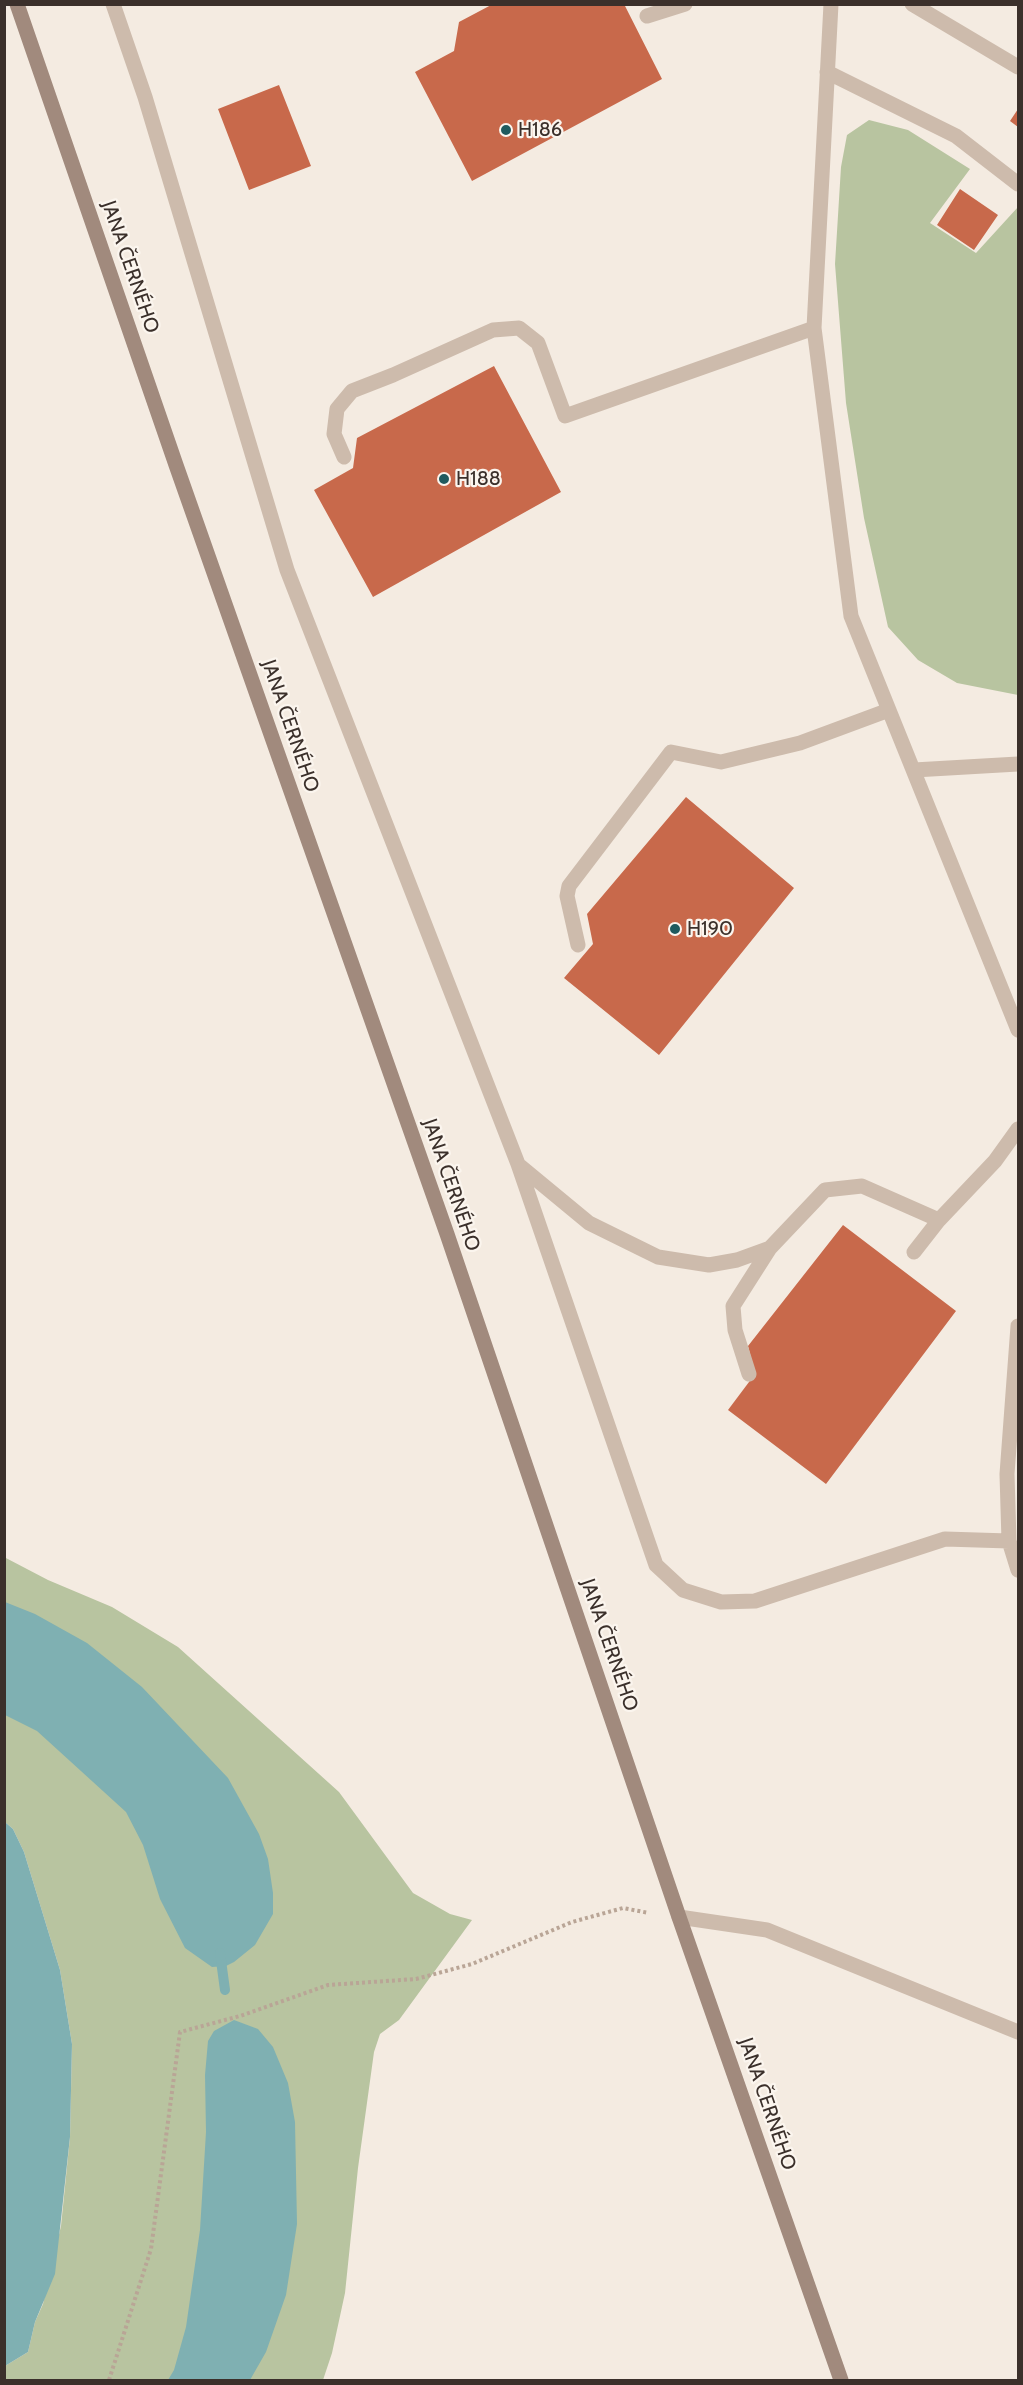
<!DOCTYPE html>
<html>
<head>
<meta charset="utf-8">
<style>
  body { margin:0 }
  #map { position:relative; width:1023px; height:2385px; overflow:hidden; background:#f4ebe1; font-family:Cabin,sans-serif }
  canvas { display:block }
  .frame { position:absolute; inset:0; border:6px solid #3b302b; pointer-events:none }
</style>
</head>
<body>
<div id="map">
<canvas width="1023" height="2385"></canvas>
<div class="frame"></div>
</div>
<script>
const ctx = document.querySelector('canvas').getContext('2d');
ctx.lineJoin = 'round';
function fillPath(path, color) {
  ctx.fillStyle = color;
  ctx.fill(path, 'evenodd');
}
function shape(rows) {
  const path = new Path2D();
  for (const r of rows) {
    path.moveTo(r[0], r[1]);
    for (let i = 2; i < r.length; i += 2) path.lineTo(r[i], r[i + 1]);
  }
  return path;
}
function trace(path, color, width, dash) {
  ctx.strokeStyle = color;
  ctx.lineWidth = width;
  ctx.lineCap = dash ? 'butt' : 'round';
  ctx.setLineDash(dash || []);
  ctx.stroke(path);
}
function drawText(font, color, halo, rows, align = 'center') {
  ctx.font = font + ' Cabin,sans-serif';
  ctx.lineWidth = 4.5;
  ctx.setLineDash([]);
  ctx.textBaseline = 'middle';
  ctx.strokeStyle = halo;
  ctx.fillStyle = color;
  for (const [text, x, y, turn = 0] of rows) {
    ctx.save();
    ctx.translate(x, y);
    ctx.rotate((+turn || 0) * Math.PI / 180);
    ctx.textAlign = isNaN(turn) ? turn : align;
    if (halo) ctx.strokeText(text, 0, 0);
    ctx.fillText(text, 0, 0);
    ctx.restore();
  }
}
const green = shape([
  [869,120,908,130,970,169,930,223,976,253,1018,207,1018,695,957,683,918,660,888,627,864,518,846,403,835,264,841,167,847,135],
  [4,1557,48,1580,112,1607,178,1647,339,1792,413,1893,450,1914,472,1920,399,2020,380,2034,374,2052,358,2168,345,2293,332,2353,323,2380,5,2380,5,2366,28,2352,35,2322,43,2304,61,2226,70,2137,72,2044,60,1970,24,1852,13,1829,5,1822]
]);
const water = shape([
  [5,1602,35,1614,87,1643,142,1687,228,1778,259,1834,268,1859,273,1893,273,1914,255,1945,234,1962,226,1966,212,1967,185,1948,160,1899,143,1845,126,1812,37,1731,5,1715],
  [5,1822,13,1829,24,1852,60,1970,72,2044,70,2137,55,2274,35,2322,28,2352,5,2366],
  [234,2020,258,2029,273,2047,288,2083,295,2122,297,2224,286,2295,266,2352,250,2380,168,2380,174,2370,186,2327,200,2230,206,2132,205,2075,208,2041,214,2031]
]);
const stream = shape([
  [220,1953,225,1990]
]);
const building = shape([
  [493,4,624,4,662,79,472,181,415,72,454,51,459,22],
  [279,85,311,166,249,190,218,109],
  [1018,109,1018,127,1010,121],
  [960,189,998,215,974,250,937,225],
  [494,366,561,492,373,597,314,490,353,468,357,438],
  [686,797,794,888,659,1055,564,978,593,944,587,914],
  [843,1225,956,1311,826,1484,728,1410,755,1374,748,1346]
]);
const path = shape([
  [109,2380,151,2249,180,2032,240,2016,328,1985,416,1979,472,1964,572,1922,623,1908,649,1913]
]);
const lane = shape([
  [113,4,145,97,287,570,518,1164,656,1565,683,1590,721,1602,755,1601,945,1539,1009,1541],
  [831,4,814,328,851,616,1018,1030],
  [912,4,1018,67],
  [647,16,685,4],
  [827,72,956,136,1018,184],
  [344,457,334,434,337,409,352,391,393,375,493,330,519,328,538,343,565,416,814,328],
  [914,770,1018,764],
  [578,945,567,896,569,886,671,752,721,762,800,743,889,710],
  [520,1166,589,1223,658,1257,709,1265,737,1260,770,1248,825,1190,862,1186,939,1220],
  [914,1252,939,1220,995,1161,1018,1129],
  [1018,1326,1007,1474,1009,1541,1018,1570],
  [749,1374,735,1330,733,1306,770,1248]
]);
const street = shape([
  [679,1917,767,1930,1018,2032]
]);
const secondary = shape([
  [17,4,176,465,447,1234,679,1917,841,2380]
]);
const markers = [
  [506,130,6,"#1f5a5e"],
  [444,479,6,"#1f5a5e"],
  [675,929,6,"#1f5a5e"]
];
const poiNames = [
  ["H186",518,130],
  ["H188",456,479],
  ["H190",687,929]
];
const streetNames = [
  ["JANA ČERNÉHO",130,267,71],
  ["JANA ČERNÉHO",290,726,71],
  ["JANA ČERNÉHO",451,1185,71],
  ["JANA ČERNÉHO",609,1645,71],
  ["JANA ČERNÉHO",767,2104,71]
];
fillPath(green, '#b8c4a0');
fillPath(water, '#7fb0b2');
trace(stream, '#7fb0b2', 10);
fillPath(building, '#c8694b');
trace(path, '#b9a596', 4, [3, 3]);
trace(lane, '#cdbbac', 15);
trace(street, '#cdbbac', 15);
trace(secondary, '#a18a7d', 15);
for (const [x, y, r, color] of markers) {
  const dot = new Path2D();
  dot.arc(x, y, r, 0, 2 * Math.PI);
  ctx.fillStyle = color;
  ctx.fill(dot);
  trace(dot, '#fbf5ee', 2);
}
drawText('20px', '#3b302b', '#fbf5ee', poiNames, 'left');
drawText('20px', '#3b302b', '#fbf5ee', streetNames);
</script>
</body>
</html>
